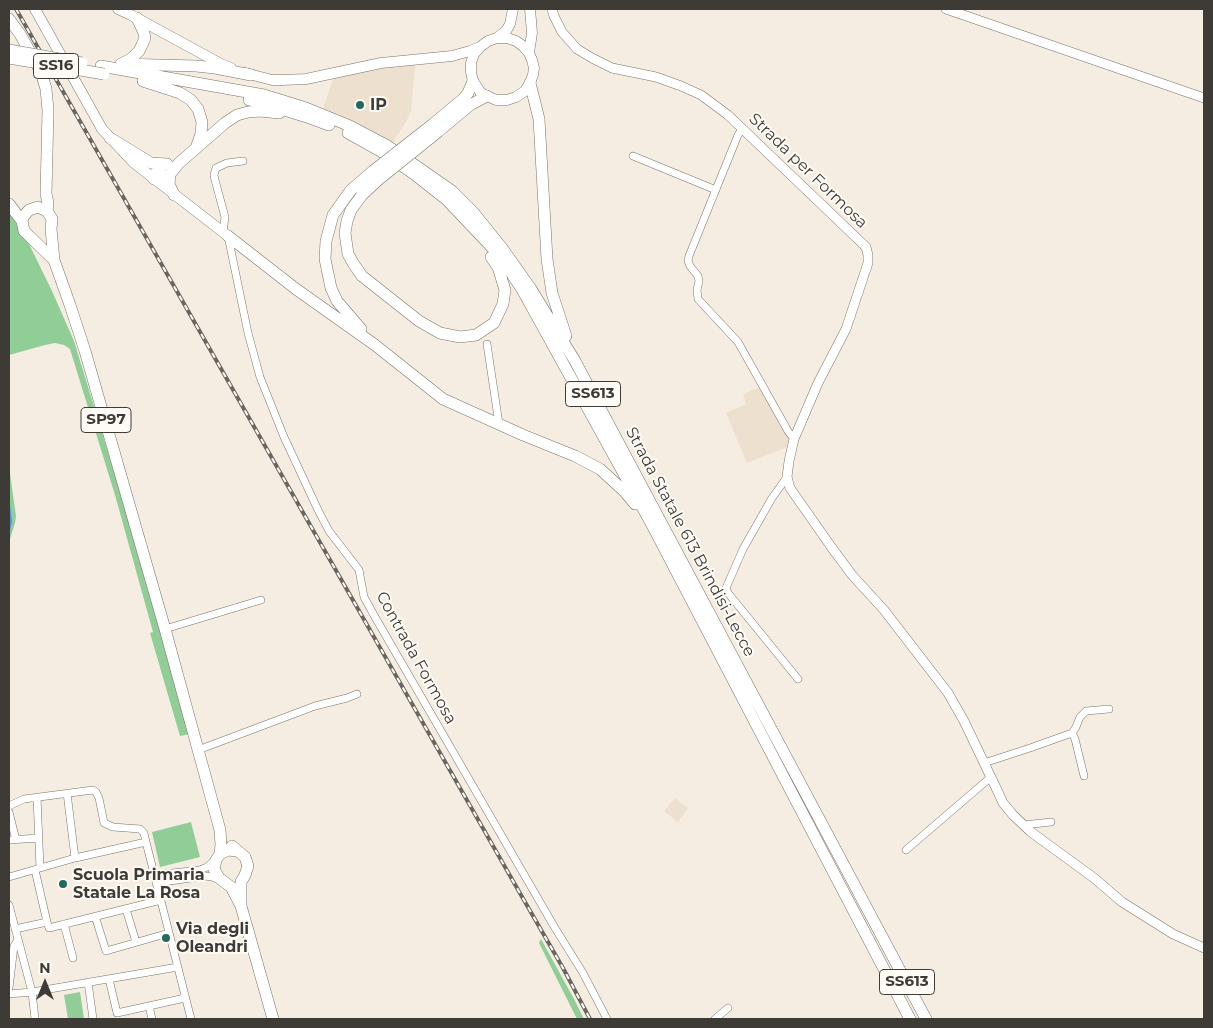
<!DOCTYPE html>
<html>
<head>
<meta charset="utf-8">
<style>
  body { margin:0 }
  #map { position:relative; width:1213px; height:1028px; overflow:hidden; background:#f5ede1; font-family:Montserrat,sans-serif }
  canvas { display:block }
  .frame { position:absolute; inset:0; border:10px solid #3e3b37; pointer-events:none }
  .north { position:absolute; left:20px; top:958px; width:50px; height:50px; -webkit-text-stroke:4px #fefbf6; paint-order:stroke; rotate:0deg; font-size:14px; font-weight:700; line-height:20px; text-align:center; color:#3e3b37 }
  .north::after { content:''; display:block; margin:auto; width:18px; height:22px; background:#3e3b37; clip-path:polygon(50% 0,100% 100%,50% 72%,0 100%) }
</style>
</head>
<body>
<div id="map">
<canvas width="1213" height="1028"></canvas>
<div class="frame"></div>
<div class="north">N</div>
</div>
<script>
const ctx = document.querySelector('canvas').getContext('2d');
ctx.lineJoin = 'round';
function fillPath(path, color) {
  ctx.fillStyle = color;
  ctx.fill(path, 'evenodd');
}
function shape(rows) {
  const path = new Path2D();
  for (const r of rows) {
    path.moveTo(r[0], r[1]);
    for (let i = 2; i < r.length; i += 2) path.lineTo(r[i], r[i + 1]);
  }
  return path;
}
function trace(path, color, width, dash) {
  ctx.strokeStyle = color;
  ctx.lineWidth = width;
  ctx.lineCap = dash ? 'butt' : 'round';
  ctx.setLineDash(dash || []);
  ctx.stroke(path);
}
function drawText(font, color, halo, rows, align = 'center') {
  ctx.font = font + ' Montserrat,sans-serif';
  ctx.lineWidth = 4;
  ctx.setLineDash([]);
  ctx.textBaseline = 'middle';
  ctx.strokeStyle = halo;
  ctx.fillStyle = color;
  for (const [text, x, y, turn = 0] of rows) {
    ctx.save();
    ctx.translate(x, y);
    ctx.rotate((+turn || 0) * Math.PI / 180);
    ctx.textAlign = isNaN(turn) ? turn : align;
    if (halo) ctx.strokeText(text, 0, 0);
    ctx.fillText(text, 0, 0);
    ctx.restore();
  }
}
const built = shape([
  [415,65,411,111,406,122,392,143,323,108,334,77,368,69],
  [761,387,789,437,787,447,747,463,726,413,746,404,743,394],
  [675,798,688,808,678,822,664,811]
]);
const green = shape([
  [9,212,30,246,52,291,74,341,121,495,190,734,180,736,150,633,153,632,115,495,70,349,64,345,55,343,45,345,9,355],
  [9,466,16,516,15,523,9,542],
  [191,822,200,857,160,867,152,832],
  [541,939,574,999,584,1019,577,1019,539,943],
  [80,992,84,1019,68,1019,64,995]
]);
const stream = shape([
  [9,250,9,258],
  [9,504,11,521,9,531]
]);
const minor = shape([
  [742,129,738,135,689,256,688,261,690,266,698,276,699,281,697,290,698,299,738,342,788,431,794,439],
  [633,156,716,190],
  [223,232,225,217,215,180,214,175,215,171,216,168,227,163,243,161],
  [228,236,248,333,260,377,284,437,318,510,329,531,359,570,364,597,375,617,555,928,583,973,607,1019],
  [487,344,499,424],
  [787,477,772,498,743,549,726,588,728,593,798,679],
  [165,629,261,600],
  [1072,733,1075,739,1084,776],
  [198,750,315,706,347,698,357,694],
  [984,763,1030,748,1072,733,1076,727,1080,717,1086,711,1109,709],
  [67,793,75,858],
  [37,797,40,868],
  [9,806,24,799,93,790,96,792,99,798,104,823,113,827,140,829,144,833,146,842,191,1019],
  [9,812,16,840],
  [1024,825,1051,822],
  [9,840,39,838],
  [906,850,991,777],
  [35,870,47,922],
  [154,875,200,870,207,867,215,860],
  [9,877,75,858,146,842],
  [156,883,205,876,212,877,220,880],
  [9,905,32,992,35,1019],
  [126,909,136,942],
  [95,916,106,951,169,933],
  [64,924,73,958],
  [15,929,47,922,49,928,161,900],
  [109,979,117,1013,185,998],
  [88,982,93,1019],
  [9,988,14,946,18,940],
  [9,994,32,992,178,967],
  [149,1006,152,1019],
  [715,1019,728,1008]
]);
const tertiary = shape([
  [552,9,554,16,562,32,577,49,592,58,612,68,656,77,681,86,701,95,728,115,866,247,868,255,868,263,846,329,818,383,794,439,789,461,787,477,790,488,832,548,852,575,884,610,948,693,964,721,998,792,1003,803,1013,815,1031,832,1094,878,1122,902,1173,934,1204,948],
  [946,9,1204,98]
]);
const secondary = shape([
  [35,9,102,129,134,163,228,236],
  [118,9,131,15,221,64,231,68],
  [497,38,506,31,510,24,513,9],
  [529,53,532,33,530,9],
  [245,73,272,80,282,80,306,79,381,63,452,56,470,51,480,47,488,41,497,38,507,38,516,41,523,46,529,53,532,60,534,68,533,75,530,83,525,91,516,97,507,100,496,100,487,96,481,93,473,81,471,72,471,63,474,54,480,47]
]);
const primary = shape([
  [9,19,20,34,41,72,46,89,48,110,46,194,48,203,47,211],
  [9,204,22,221,24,231,54,260],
  [22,221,23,217,29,210,38,207,47,211,52,219,51,229,54,260,70,305,85,351,165,629,220,830,221,845,220,854],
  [232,846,245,857,248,866,245,875,241,882,241,902],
  [237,851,228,850,220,854,216,860,214,869,219,878,231,887,241,906,273,1019]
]);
const trunk = shape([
  [121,64,196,66,215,68,251,75],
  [121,64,131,59,139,51,142,45,145,38,144,33,137,18],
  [101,66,264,95,306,108,350,126,386,145,452,191,473,212,502,248,531,289,575,361,926,1019],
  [143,81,180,93,191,100,198,109,202,122,201,134,196,148],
  [530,83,539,119,547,259,552,293,566,336],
  [249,100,262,103,310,118,329,125],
  [433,124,463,99,468,93,473,81],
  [439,131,470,105,487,96],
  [348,133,382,152,414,174,447,200,501,257,523,291,650,521,910,1019],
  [110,138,151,163,167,164],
  [163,165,157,170,154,179,163,178,170,174,179,163,225,123,237,115,248,112,260,111,279,113],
  [170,174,169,184,174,195],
  [378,180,362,195,351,210,347,221,345,233,348,254,353,263,362,276,419,321,440,333,460,337,476,335,494,323,503,304,505,290,498,267,491,257],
  [228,236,296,289,375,345,443,399,523,435,575,456,600,469,624,491,635,504],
  [361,329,337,301,331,288,325,259,326,241,333,215,351,190,373,171]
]);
const rail = shape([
  [16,9,521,895,563,968,590,1019]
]);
const trunkBridge = shape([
  [9,50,82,63],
  [9,58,104,74],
  [373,171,433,124],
  [378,180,439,131]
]);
const markers = [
  [360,105,5,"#23695e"],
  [63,884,5,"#23695e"],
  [166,938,5,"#23695e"]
];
const shields = [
  [56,66,45],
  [593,394,55],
  [106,420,50],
  [907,982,55]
];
const shieldNames = [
  ["SS16",56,66],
  ["SS613",593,394],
  ["SP97",106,420],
  ["SS613",907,982]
];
const poiNames = [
  ["IP",370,105],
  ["Scuola Primaria",73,875],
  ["Statale La Rosa",73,893],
  ["Via degli",176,929],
  ["Oleandri",176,947]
];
const streetNames = [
  ["Strada per Formosa",808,171,44],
  ["Strada Statale 613 Brindisi-Lecce",690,542,62],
  ["Contrada Formosa",416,658,61]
];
fillPath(built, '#ede0ce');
fillPath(green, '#90cd97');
trace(stream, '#5b91db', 2);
trace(minor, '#7a7369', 8);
trace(tertiary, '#7a7369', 10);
trace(secondary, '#7a7369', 11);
trace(primary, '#7a7369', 12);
trace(trunk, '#7a7369', 12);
trace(minor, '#fff', 7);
trace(tertiary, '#fff', 9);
trace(secondary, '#fff', 10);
trace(primary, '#fff', 11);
trace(trunk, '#fff', 11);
trace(rail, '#69655f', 4);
trace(rail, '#fefbf6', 2, [5.5]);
trace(trunkBridge, '#7a7369', 12, []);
trace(trunkBridge, '#fff', 11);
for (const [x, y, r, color] of markers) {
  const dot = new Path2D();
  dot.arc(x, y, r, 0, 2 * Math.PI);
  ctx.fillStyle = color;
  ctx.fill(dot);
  trace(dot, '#fefbf6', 2);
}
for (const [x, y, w] of shields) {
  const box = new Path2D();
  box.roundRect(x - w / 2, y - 12.5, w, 25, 4);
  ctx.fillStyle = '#fefbf6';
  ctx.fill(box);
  trace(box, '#3e3b37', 1);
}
drawText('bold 15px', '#3e3b37', null, shieldNames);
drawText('bold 16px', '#3e3b37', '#fefbf6', poiNames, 'left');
drawText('16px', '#3e3b37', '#fefbf6', streetNames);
</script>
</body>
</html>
